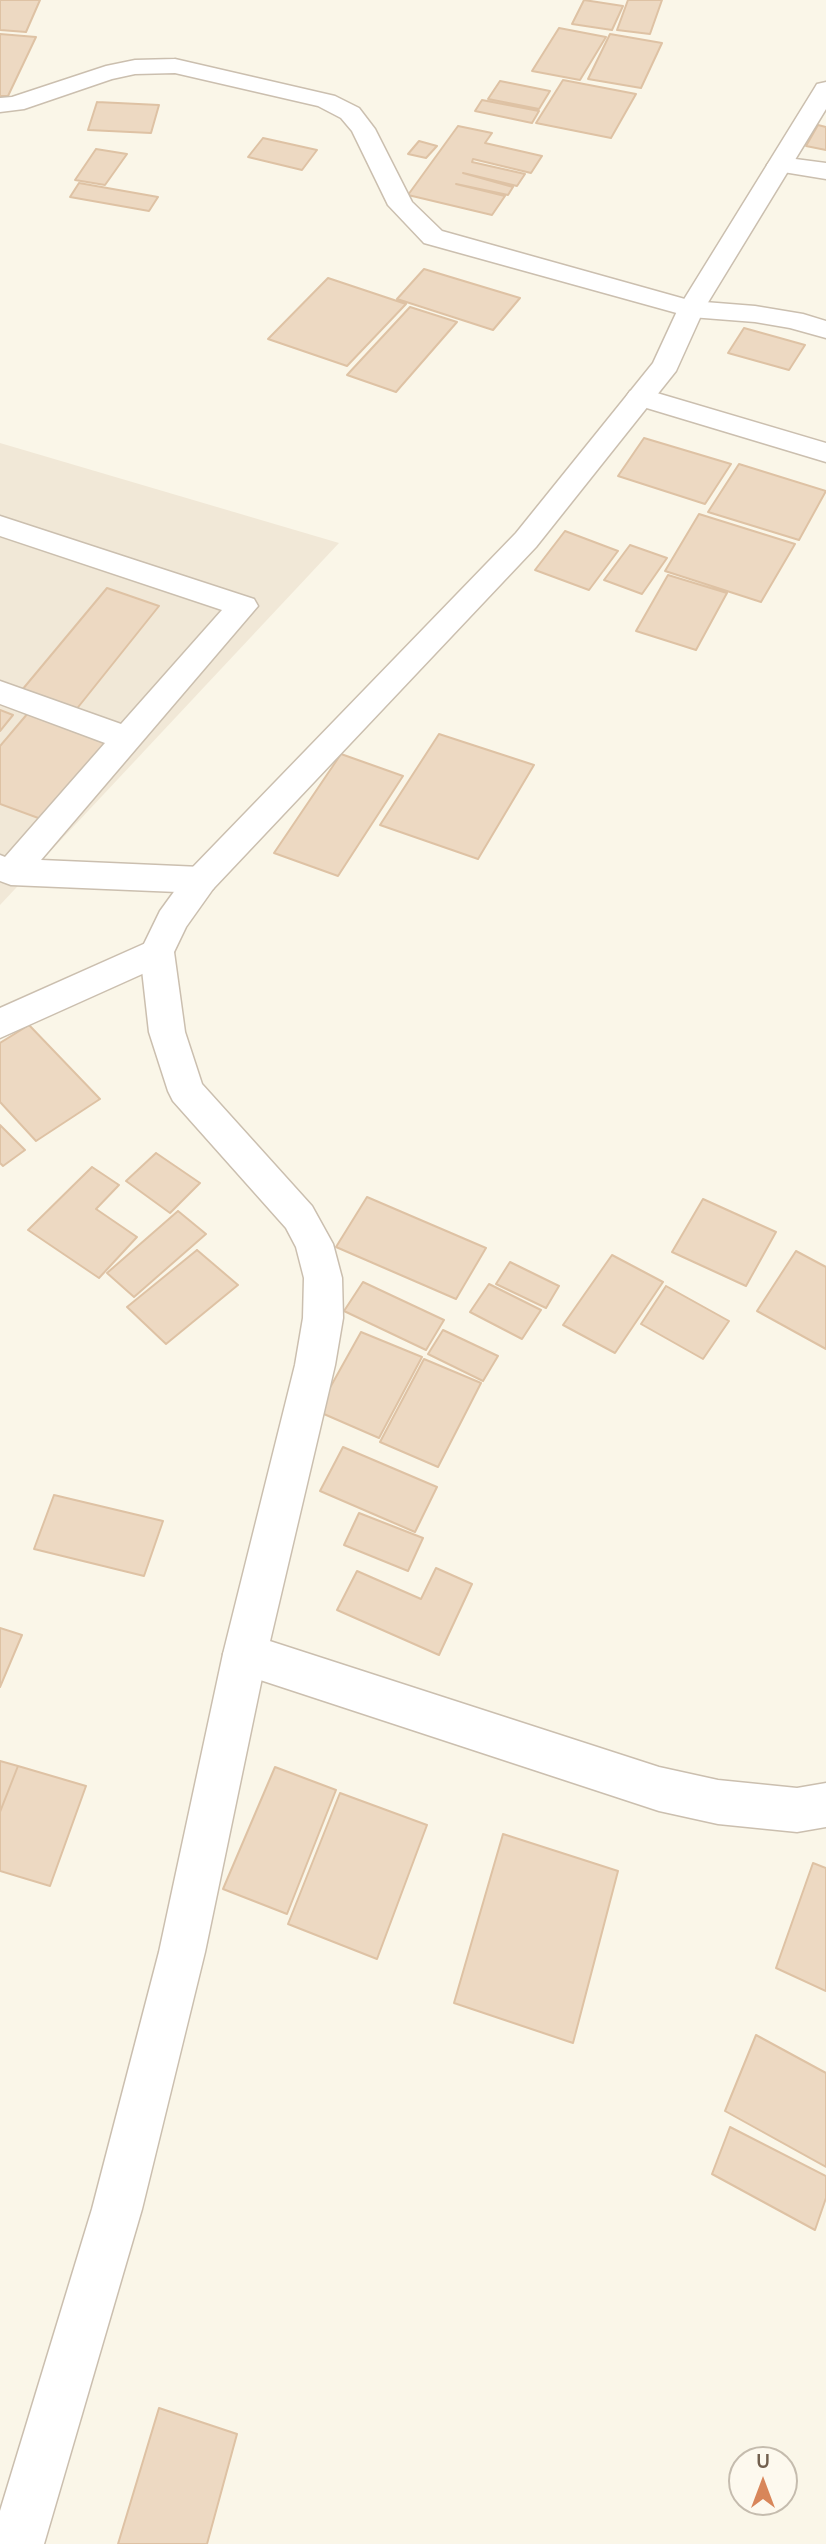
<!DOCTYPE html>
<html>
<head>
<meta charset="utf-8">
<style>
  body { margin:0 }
  #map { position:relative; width:826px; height:2544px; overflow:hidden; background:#faf6e8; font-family:Cabin,sans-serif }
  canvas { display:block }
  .north { position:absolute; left:728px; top:2446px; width:70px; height:70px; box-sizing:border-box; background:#fdf9ee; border:2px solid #c5bcae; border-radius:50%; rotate:0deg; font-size:19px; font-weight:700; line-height:28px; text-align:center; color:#72604e }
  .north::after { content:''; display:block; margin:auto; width:24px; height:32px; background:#d8865a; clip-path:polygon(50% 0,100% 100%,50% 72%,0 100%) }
</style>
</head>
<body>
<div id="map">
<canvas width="826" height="2544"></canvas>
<div class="north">U</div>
</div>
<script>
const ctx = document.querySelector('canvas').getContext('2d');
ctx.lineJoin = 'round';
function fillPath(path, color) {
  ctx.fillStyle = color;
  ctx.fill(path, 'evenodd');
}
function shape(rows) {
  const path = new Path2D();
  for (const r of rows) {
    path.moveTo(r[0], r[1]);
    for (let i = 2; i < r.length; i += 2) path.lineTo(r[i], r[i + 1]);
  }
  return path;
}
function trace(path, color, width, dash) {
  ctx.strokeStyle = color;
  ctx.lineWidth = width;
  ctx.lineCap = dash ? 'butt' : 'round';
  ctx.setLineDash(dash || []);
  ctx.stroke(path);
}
const residential = shape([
  [0,443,339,543,0,905]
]);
const building = shape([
  [0,0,40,0,26,32,0,30,0,0],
  [584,0,623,6,612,30,572,24,584,0],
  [628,0,662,0,650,34,617,30,628,0],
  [559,28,606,37,580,80,532,71,559,28],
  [0,34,36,37,8,96,0,96,0,34],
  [610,34,662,43,641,88,588,79,610,34],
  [563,80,636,94,611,138,536,123,563,80],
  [500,81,550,91,539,109,488,99,500,81],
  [482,100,539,111,532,123,475,111,482,100],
  [97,102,159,105,151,133,88,130,97,102],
  [818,125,826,127,826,150,806,146,818,125],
  [458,126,492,133,485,143,542,156,531,173,473,159,472,162,525,174,517,186,463,173,513,187,508,195,456,184,505,196,492,215,408,195,458,126],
  [263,138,317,150,302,170,248,157,263,138],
  [419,141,437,146,426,158,408,154,419,141],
  [96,149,127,154,105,185,75,180,96,149],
  [79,183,158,197,149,211,70,197,79,183],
  [424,269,520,298,493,330,397,299,424,269],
  [328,278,406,304,347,366,268,339,328,278],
  [410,307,457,322,396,392,347,375,410,307],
  [744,328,805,345,789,370,728,353,744,328],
  [644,438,731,464,705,504,618,476,644,438],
  [739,464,826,491,799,540,708,512,739,464],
  [699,514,795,544,761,602,665,571,699,514],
  [565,531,618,551,589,590,535,570,565,531],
  [630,545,667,558,642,594,604,580,630,545],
  [668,575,727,593,696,650,636,631,668,575],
  [107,588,159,606,71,716,17,696,107,588],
  [34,706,105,743,41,819,0,804,0,746,34,706],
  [0,710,13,715,0,731,0,710],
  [439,734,534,765,478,859,380,825,439,734],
  [341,754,403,776,338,876,274,853,341,754],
  [29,1025,100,1099,36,1141,0,1102,0,1043,29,1025],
  [0,1125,25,1150,3,1166,0,1163,0,1125],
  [156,1153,200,1183,170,1213,126,1181,156,1153],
  [92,1167,119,1185,96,1209,137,1237,99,1278,28,1230,92,1167],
  [367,1197,486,1248,456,1299,336,1247,367,1197],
  [703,1199,776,1232,746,1286,672,1252,703,1199],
  [178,1211,206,1234,134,1297,107,1273,178,1211],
  [197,1250,238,1285,166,1344,127,1307,197,1250],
  [796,1251,826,1267,826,1349,757,1311,796,1251],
  [612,1255,663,1282,615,1353,563,1325,612,1255],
  [510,1262,559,1286,546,1308,496,1284,510,1262],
  [363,1282,444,1320,426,1350,344,1311,363,1282],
  [489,1284,541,1310,522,1339,470,1312,489,1284],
  [666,1286,729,1321,703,1359,641,1324,666,1286],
  [443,1330,498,1356,483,1381,428,1354,443,1330],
  [361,1332,422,1357,379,1438,317,1411,361,1332],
  [424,1359,481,1383,438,1467,380,1442,424,1359],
  [343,1447,437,1487,415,1532,320,1491,343,1447],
  [54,1495,163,1521,144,1576,34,1549,54,1495],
  [359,1513,423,1538,408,1571,344,1545,359,1513],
  [436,1568,472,1584,439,1655,337,1610,357,1571,421,1599,436,1568],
  [0,1628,22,1635,0,1687,0,1628],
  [0,1761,18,1766,0,1812,0,1761],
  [18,1766,86,1786,50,1886,0,1871,0,1812,18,1766],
  [275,1767,336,1790,287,1914,223,1889,275,1767],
  [340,1793,427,1825,377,1959,288,1924,340,1793],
  [503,1834,618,1871,573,2043,454,2003,503,1834],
  [813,1863,826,1868,826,1991,776,1968,813,1863],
  [756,2035,826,2073,826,2167,725,2111,756,2035],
  [730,2127,826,2176,826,2198,815,2230,712,2174,730,2127],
  [159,2408,237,2434,207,2544,118,2544,159,2408]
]);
const minor = shape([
  [175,59,335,96,359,108,375,129,412,202,442,231,692,301,755,306,803,314,826,321,826,338,790,328,755,322,691,317,424,243,388,205,352,131,341,118,318,106,175,73,135,74,112,79,24,109,0,112,0,98,12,97,106,66,135,60,175,59],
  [780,157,826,163,826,179,771,170,767,165,771,160,780,157],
  [640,388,826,443,826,462,630,403,626,397,630,391,640,388],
  [0,516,254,599,258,606,41,860,201,867,213,871,218,880,213,889,201,893,11,885,0,881,0,855,5,857,105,743,0,704,0,681,121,724,222,610,0,536,0,516],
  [157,938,169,942,174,952,169,962,0,1038,0,1008,157,938],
  [245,1633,659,1767,718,1780,797,1788,826,1783,826,1827,797,1832,718,1824,659,1811,245,1675,230,1669,223,1654,230,1639,245,1633]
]);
const tertiary = shape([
  [826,82,826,109,704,309,676,371,536,547,213,889,186,927,174,952,185,1032,202,1084,312,1206,333,1244,342,1278,343,1318,335,1365,267,1654,205,1952,142,2209,44,2544,0,2544,0,2511,92,2209,159,1952,223,1654,295,1365,303,1318,304,1278,296,1247,286,1228,173,1101,168,1091,149,1032,140,952,160,911,189,871,516,533,653,363,678,309,814,89,817,84,826,82]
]);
fillPath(residential, '#f1e8d7');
fillPath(building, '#edd9c2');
trace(building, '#dec2a4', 2);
trace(minor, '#cbbfaf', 3);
trace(tertiary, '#cbbfaf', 3);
fillPath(minor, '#fff');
fillPath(tertiary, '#fff');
</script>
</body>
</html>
